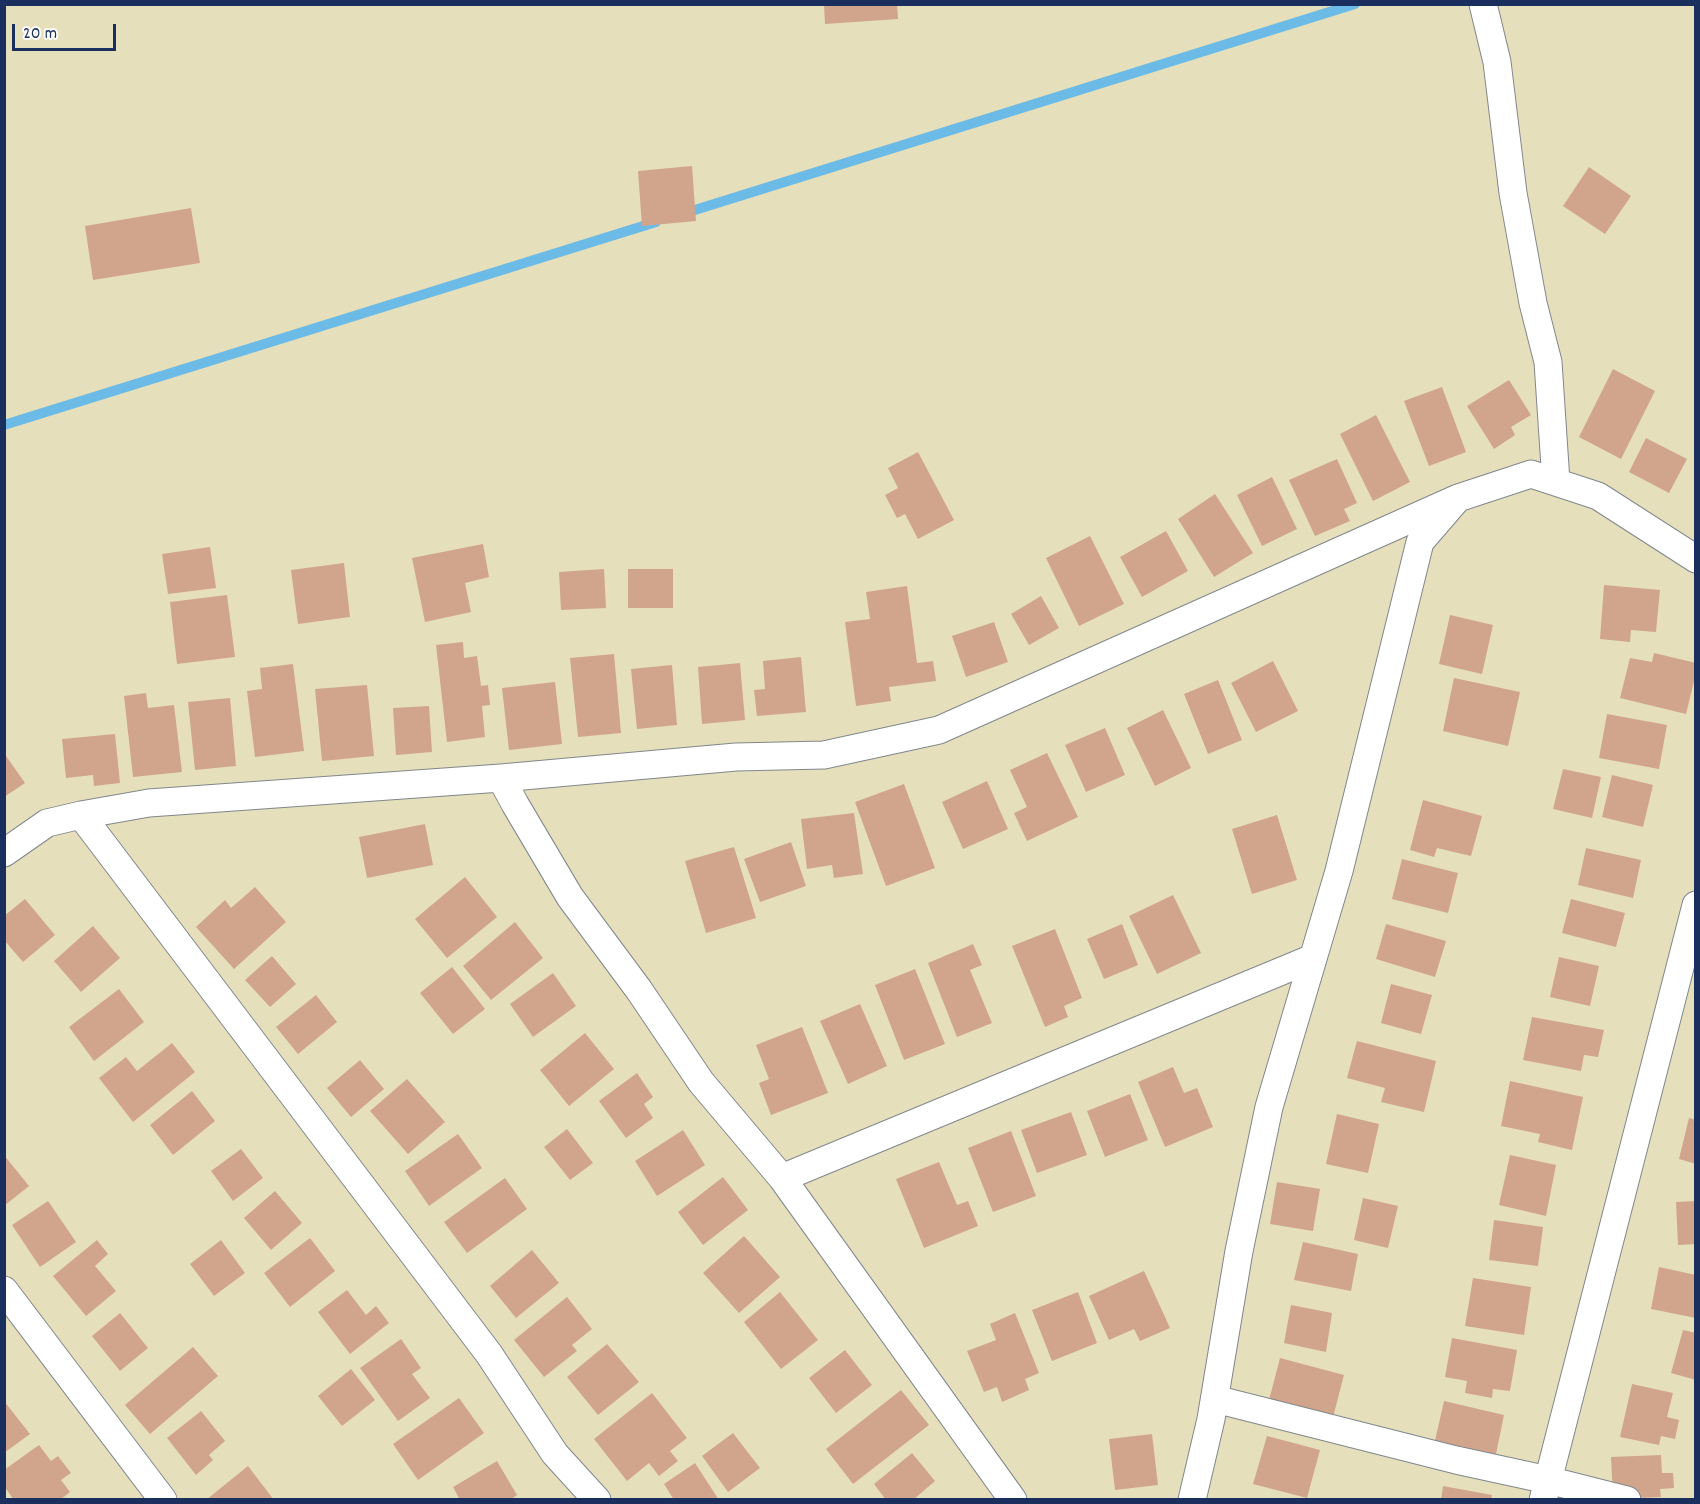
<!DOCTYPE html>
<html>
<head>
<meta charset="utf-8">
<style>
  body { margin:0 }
  #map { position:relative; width:1700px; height:1504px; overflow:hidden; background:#e6dfbb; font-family:Dekko,sans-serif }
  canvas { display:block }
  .frame { position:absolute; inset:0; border:6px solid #1b2f5e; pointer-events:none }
  .scale { position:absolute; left:12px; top:24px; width:104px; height:27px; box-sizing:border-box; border:3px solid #1b2f5e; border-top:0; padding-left:8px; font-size:18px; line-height:21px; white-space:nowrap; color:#1b2f5e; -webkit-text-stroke:4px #fdfcf7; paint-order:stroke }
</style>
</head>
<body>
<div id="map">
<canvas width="1700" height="1504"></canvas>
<div class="frame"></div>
<div class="scale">20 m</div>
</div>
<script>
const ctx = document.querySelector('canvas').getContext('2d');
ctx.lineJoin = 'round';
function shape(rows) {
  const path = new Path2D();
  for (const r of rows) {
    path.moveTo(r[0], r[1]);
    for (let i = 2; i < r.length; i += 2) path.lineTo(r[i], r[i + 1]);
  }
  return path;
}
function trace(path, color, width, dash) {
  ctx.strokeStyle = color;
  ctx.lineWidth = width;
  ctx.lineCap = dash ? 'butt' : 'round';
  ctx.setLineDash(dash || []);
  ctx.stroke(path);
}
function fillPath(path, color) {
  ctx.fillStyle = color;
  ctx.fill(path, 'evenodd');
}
const stream = shape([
  [682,214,1355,4],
  [4,425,656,222]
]);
const building = shape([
  [824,4,897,4,898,19,825,24],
  [692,166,696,221,642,226,638,171],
  [1589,167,1631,196,1605,234,1563,206],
  [191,208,200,263,93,280,85,226],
  [1613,369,1655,391,1621,459,1579,437],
  [1509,380,1531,415,1511,427,1515,435,1494,449,1467,406],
  [1442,387,1466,452,1429,466,1404,401],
  [1376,415,1410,482,1373,501,1340,434],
  [1646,438,1687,459,1669,493,1629,472],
  [918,452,954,520,918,539,905,514,897,518,885,495,898,488,888,468],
  [1337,459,1357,503,1344,509,1350,521,1315,536,1289,480],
  [1272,477,1297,529,1262,546,1237,495],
  [1215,494,1253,553,1214,577,1178,519],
  [1166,531,1188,571,1142,597,1120,557],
  [1090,536,1124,604,1079,626,1046,558],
  [483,544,489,577,465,583,471,612,425,622,412,558],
  [210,547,216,588,168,594,162,554],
  [344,563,350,617,298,624,291,570],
  [604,569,606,608,561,610,559,572],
  [628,569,673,569,673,608,628,608],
  [1604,585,1660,590,1656,632,1631,630,1630,642,1600,639],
  [907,586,917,663,933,661,936,681,889,687,891,701,856,706,845,622,870,619,866,592],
  [227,595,235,657,177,664,170,602],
  [1041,596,1059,628,1029,645,1011,614],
  [1450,615,1493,625,1482,674,1439,664],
  [994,622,1008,662,966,677,952,636],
  [463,642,464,658,477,656,481,686,488,685,490,705,482,706,485,737,447,742,436,645],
  [1654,653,1696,663,1696,673,1686,714,1620,698,1630,658,1652,662],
  [614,654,621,733,578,737,570,658],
  [801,657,806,712,757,716,754,690,765,689,763,661],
  [1273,661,1298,711,1256,732,1231,683],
  [740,663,745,720,702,724,698,667],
  [293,664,304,751,255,757,247,691,262,689,260,668],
  [672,665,677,725,637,729,631,669],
  [1454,678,1520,692,1508,746,1443,731],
  [1218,680,1242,740,1208,754,1184,694],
  [555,682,562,744,509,750,502,688],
  [367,685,374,756,322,761,315,689],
  [146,693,148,708,174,705,182,772,133,777,124,696],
  [230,698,236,766,195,770,188,702],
  [429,706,432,752,396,755,393,708],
  [1163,710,1191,768,1155,786,1127,728],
  [1607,714,1667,725,1659,769,1599,758],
  [1105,728,1125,775,1086,792,1065,745],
  [115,734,120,783,94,786,93,775,66,778,62,739],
  [4,753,25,783,4,797],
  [1047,753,1078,817,1027,841,1014,813,1027,807,1010,770],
  [1563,769,1601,777,1592,818,1553,809],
  [1612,775,1653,785,1643,827,1602,817],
  [987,781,1008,829,963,849,942,802],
  [904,784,935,868,886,886,855,802],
  [1423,800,1482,816,1471,856,1437,848,1434,857,1410,850],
  [854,813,863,874,834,878,832,865,807,869,801,819],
  [1277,815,1297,880,1252,894,1232,829],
  [425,824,433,865,367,878,359,837],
  [791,842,806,886,760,902,744,859],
  [734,847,756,918,706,933,685,861],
  [1586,848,1641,860,1633,898,1578,885],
  [1402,859,1458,873,1448,913,1392,899],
  [465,877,497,917,447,958,415,919],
  [255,887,286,922,234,969,196,927,225,900,231,908],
  [1173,895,1201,953,1157,974,1129,916],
  [25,899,55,935,23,962,4,940,4,916],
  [1571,899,1625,913,1616,947,1562,933],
  [515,922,543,958,491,1000,463,966],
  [1122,924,1138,965,1104,979,1087,939],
  [1386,924,1446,941,1435,977,1376,959],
  [93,926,120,958,81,992,54,961],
  [1055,929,1082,998,1064,1006,1068,1017,1045,1027,1012,946],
  [973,944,982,965,970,970,992,1023,957,1037,928,963],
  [272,956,296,984,270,1007,245,980],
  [1559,957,1599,966,1590,1006,1550,997],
  [452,967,485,1009,453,1034,420,993],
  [915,969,945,1044,904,1060,875,985],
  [553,973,576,1006,533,1037,510,1004],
  [1391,984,1432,995,1421,1034,1381,1023],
  [119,989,144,1022,94,1061,69,1027],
  [316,995,337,1022,298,1054,276,1027],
  [860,1004,887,1066,848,1084,820,1021],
  [1532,1017,1604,1030,1598,1057,1584,1055,1581,1071,1523,1060],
  [802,1027,828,1093,771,1115,759,1083,769,1079,756,1045],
  [585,1033,614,1069,569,1106,540,1070],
  [1357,1041,1436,1061,1424,1112,1381,1102,1385,1088,1347,1078],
  [172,1043,195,1072,133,1122,99,1078,126,1057,137,1071],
  [360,1060,384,1089,351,1117,327,1088],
  [1173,1067,1184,1093,1197,1088,1213,1127,1165,1147,1138,1082],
  [637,1073,653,1097,644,1104,653,1118,626,1138,599,1101],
  [407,1079,445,1122,408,1154,370,1111],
  [1510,1081,1583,1097,1572,1150,1538,1142,1540,1134,1501,1126],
  [192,1091,215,1121,173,1155,150,1125],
  [1130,1094,1148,1140,1105,1157,1087,1111],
  [1071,1112,1087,1155,1037,1173,1021,1130],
  [1337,1114,1379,1124,1368,1173,1326,1164],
  [1689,1118,1696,1120,1696,1164,1679,1159],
  [567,1129,593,1163,570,1180,544,1147],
  [683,1130,705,1165,657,1196,635,1161],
  [1011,1131,1036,1196,993,1212,968,1148],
  [458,1134,482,1168,429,1206,405,1171],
  [241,1149,263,1178,233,1201,211,1171],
  [4,1155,29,1186,4,1206],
  [1510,1155,1556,1165,1546,1216,1499,1205],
  [939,1162,957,1205,968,1201,978,1226,924,1248,896,1179],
  [723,1177,748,1210,703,1245,678,1212],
  [505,1178,527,1209,467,1253,444,1222],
  [1277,1182,1320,1189,1313,1231,1270,1224],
  [275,1191,302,1223,271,1250,244,1218],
  [1363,1198,1398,1206,1388,1248,1354,1240],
  [48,1201,76,1242,40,1267,12,1225],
  [1696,1201,1696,1244,1678,1245,1676,1202],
  [1494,1220,1543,1227,1538,1266,1489,1260],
  [744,1236,780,1277,739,1313,703,1273],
  [310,1238,335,1271,290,1307,264,1273],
  [97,1240,108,1254,95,1266,116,1291,86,1316,53,1276],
  [221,1240,245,1273,214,1296,190,1264],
  [1303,1242,1358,1254,1351,1291,1294,1280],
  [532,1250,559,1283,516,1318,490,1286],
  [1659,1267,1696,1275,1696,1318,1651,1309],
  [1144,1271,1170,1328,1140,1341,1134,1329,1109,1340,1089,1296],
  [1473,1278,1531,1287,1524,1335,1465,1326],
  [347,1290,366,1315,376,1306,389,1323,350,1354,318,1312],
  [780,1292,818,1340,781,1369,744,1322],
  [1078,1292,1097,1343,1052,1361,1032,1310],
  [567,1297,592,1329,572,1345,577,1351,544,1377,514,1340],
  [1291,1305,1332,1313,1326,1352,1284,1343],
  [120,1313,148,1348,120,1371,92,1336],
  [1015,1313,1039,1373,1025,1379,1029,1390,1002,1402,997,1387,984,1392,967,1351,996,1340,990,1324],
  [1683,1330,1696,1333,1696,1380,1671,1373],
  [1452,1338,1517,1350,1510,1391,1493,1389,1492,1398,1465,1393,1467,1381,1445,1377],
  [401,1339,421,1368,412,1374,430,1398,398,1421,360,1368],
  [607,1344,639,1382,598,1415,567,1377],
  [193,1347,218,1376,150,1434,125,1405],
  [845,1350,872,1385,836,1413,809,1378],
  [1280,1358,1344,1375,1332,1421,1268,1404],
  [351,1369,375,1400,342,1426,318,1396],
  [1632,1384,1673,1393,1667,1417,1679,1420,1675,1439,1661,1436,1659,1445,1620,1437],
  [901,1390,929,1425,853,1484,826,1449],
  [652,1393,687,1438,670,1451,678,1461,659,1476,649,1463,627,1481,594,1439],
  [459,1398,484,1433,418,1480,393,1444],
  [4,1401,30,1434,4,1453],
  [1444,1401,1504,1415,1495,1459,1434,1445],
  [201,1411,225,1441,209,1455,213,1460,196,1475,167,1438],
  [733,1433,760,1468,728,1492,702,1456],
  [1152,1434,1158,1485,1115,1490,1109,1439],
  [1267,1436,1320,1450,1307,1498,1253,1484],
  [39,1445,51,1461,58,1456,71,1473,61,1480,70,1492,60,1500,14,1500,4,1486,4,1470],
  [912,1453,935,1481,913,1500,886,1500,874,1484],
  [1661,1455,1662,1473,1673,1473,1674,1488,1660,1489,1661,1497,1613,1499,1611,1457],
  [497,1461,517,1495,510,1500,460,1500,453,1487],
  [695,1463,719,1500,674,1500,664,1484],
  [248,1466,274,1500,206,1500],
  [1443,1486,1492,1495,1491,1500,1441,1500]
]);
const minor = shape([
  [1483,4,1497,62,1513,193,1533,303,1548,362,1556,482],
  [501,778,515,804,570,897,639,990,701,1082,782,1178,1013,1500],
  [81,815,489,1354,555,1454,597,1500],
  [4,853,47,823,81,815,149,803,501,778,736,757,824,755,939,730,1458,498],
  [782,1178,1313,958],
  [4,1290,163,1500],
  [1215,1399,1456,1460,1548,1480,1627,1500],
  [1192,1500,1211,1419,1239,1251,1269,1107,1339,871,1420,542,1458,498,1531,474,1598,496,1696,559],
  [1543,1500,1696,905]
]);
trace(stream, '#6bbbe6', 10);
fillPath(building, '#d1a58c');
trace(minor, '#80878c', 29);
trace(minor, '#fff', 27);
</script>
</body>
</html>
